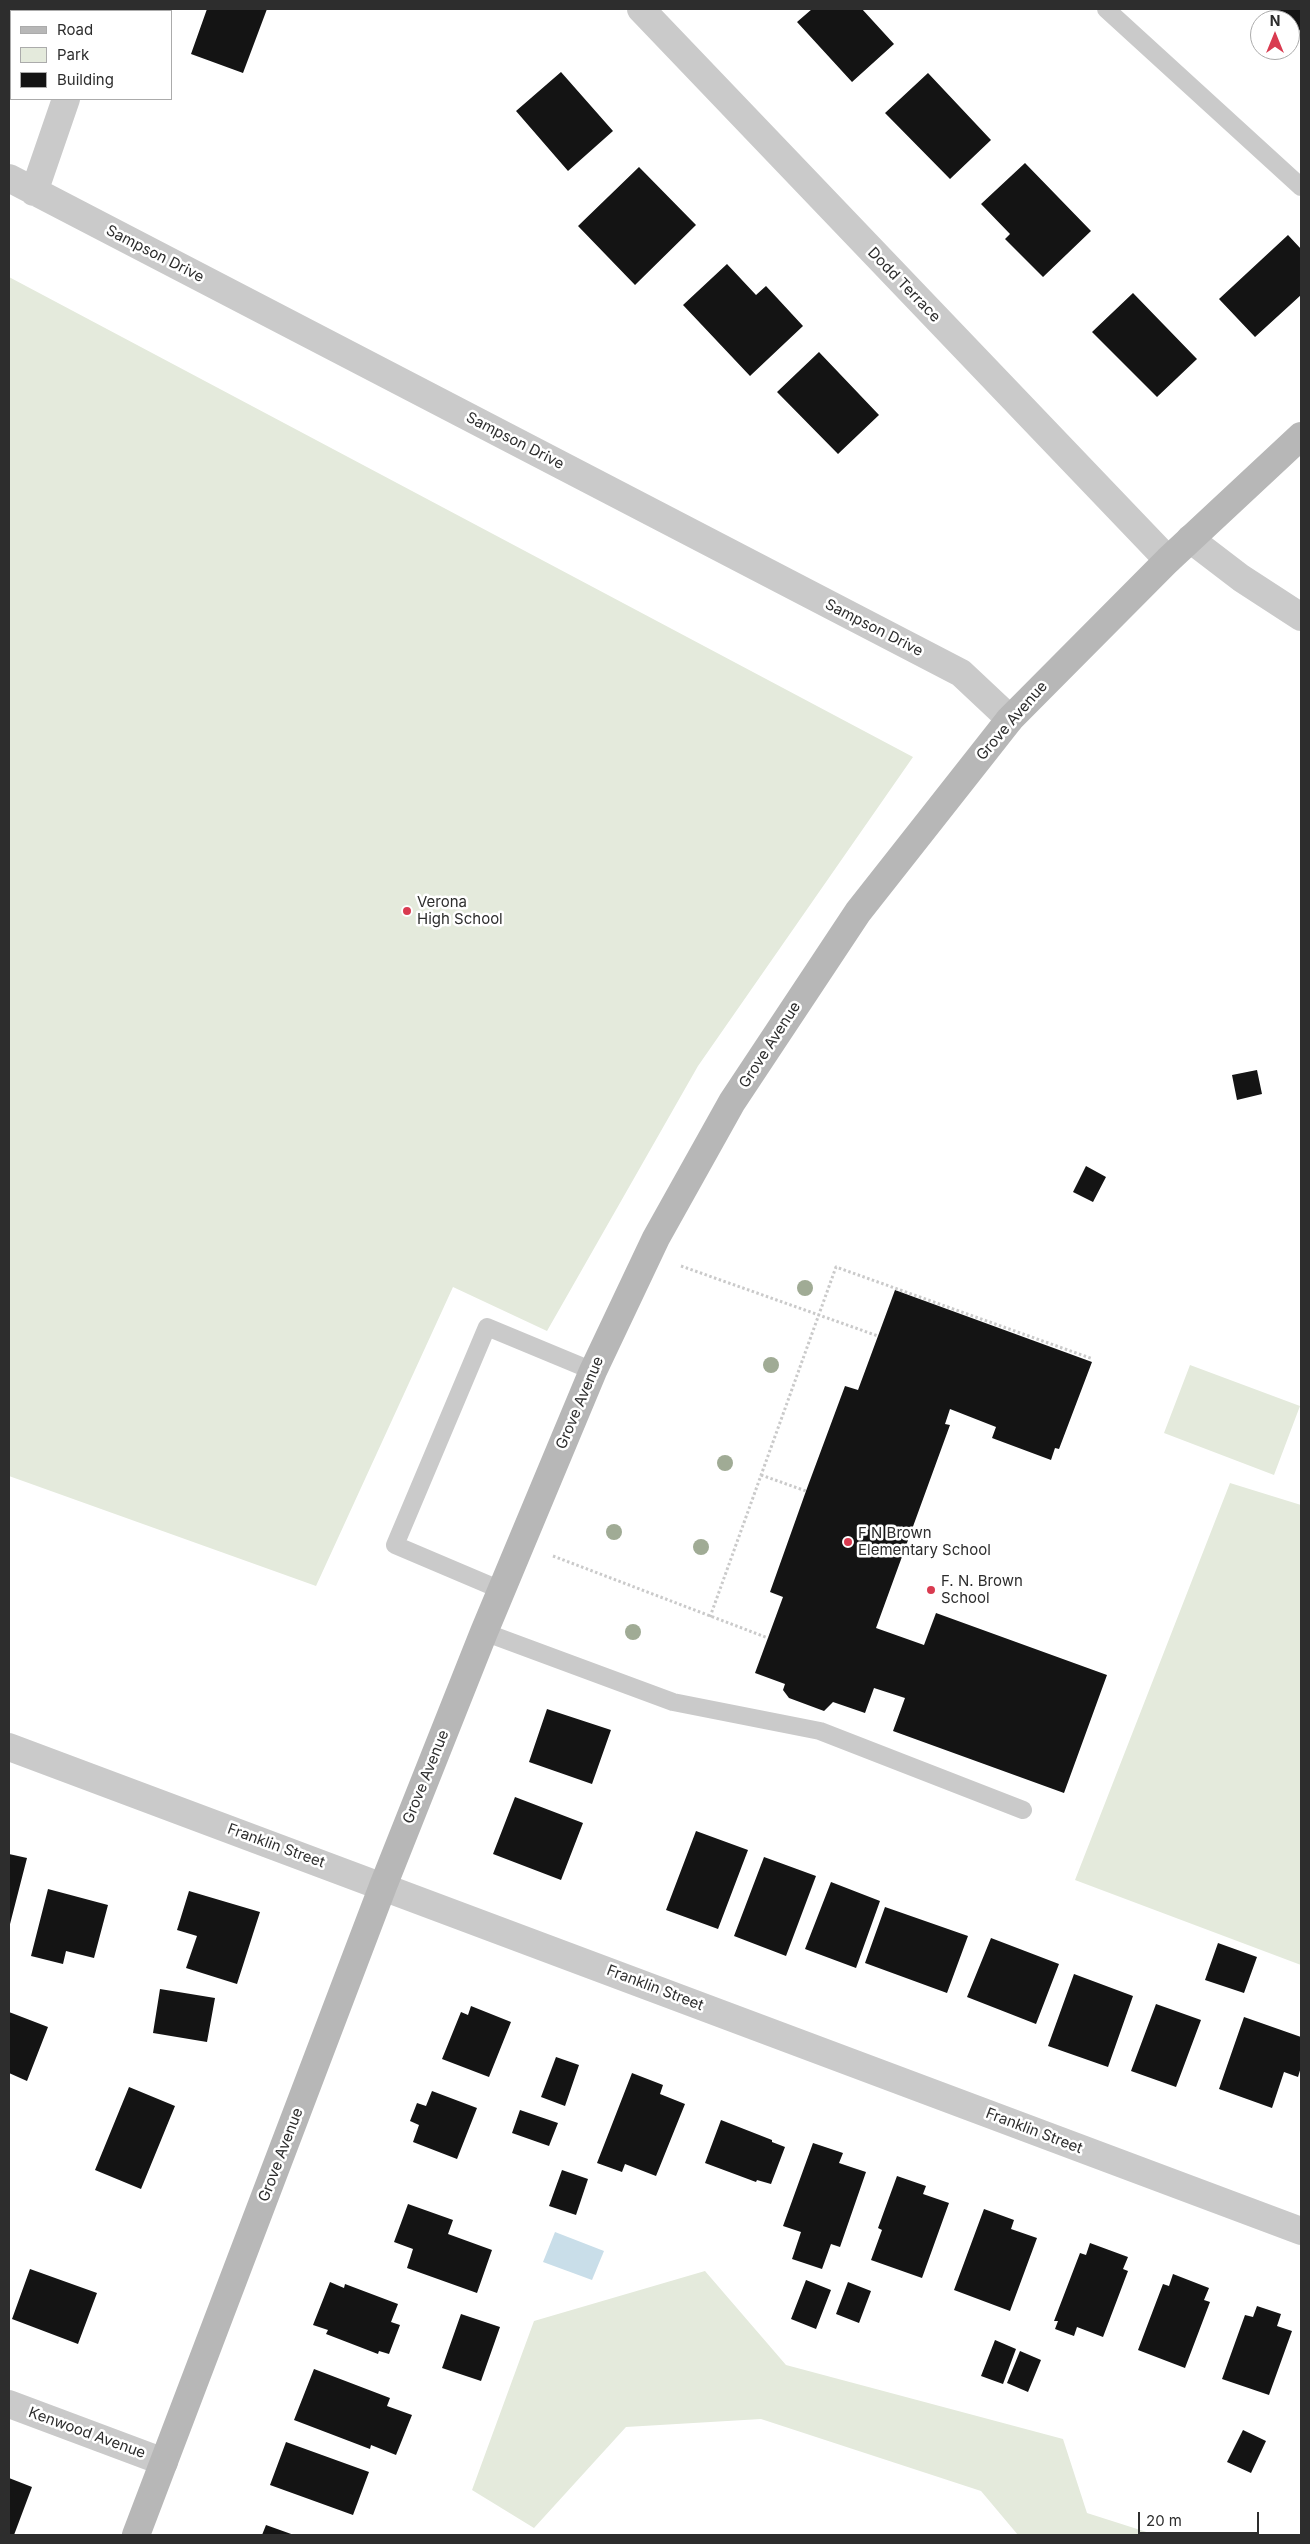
<!DOCTYPE html>
<html>
<head>
<meta charset="utf-8">
<style>
  body { margin:0 }
  #map { position:relative; width:1310px; height:2544px; overflow:hidden; background:#fff; font-family:Inter,sans-serif }
  canvas { display:block }
  .frame { position:absolute; inset:0; border:10px solid #2d2d2d; pointer-events:none }
  .legend { position:absolute; left:10px; top:10px; width:162px; height:90px; box-sizing:border-box; background:#fff; border:1px solid #ababab; margin:0; padding:6px 9px; list-style:none; font-size:15px; color:#2d2d2d }
  .legend li { display:flex; align-items:center; gap:10px; height:25px }
  .legend b { width:25px; border:1px solid #ababab }
  .north { position:absolute; left:1250px; top:10px; width:50px; height:50px; box-sizing:border-box; background:#fff; border:1px solid #ababab; border-radius:50%; rotate:0deg; font-size:14px; font-weight:700; line-height:20px; text-align:center; color:#2d2d2d }
  .north::after { content:''; display:block; margin:auto; width:18px; height:22px; background:#d93b50; clip-path:polygon(50% 0,100% 100%,50% 72%,0 100%) }
  .scale { position:absolute; left:1138px; top:2512px; width:121px; height:22px; box-sizing:border-box; border:2px solid #2d2d2d; border-top:0; padding-left:6px; font-size:15px; line-height:18px; white-space:nowrap; color:#2d2d2d; -webkit-text-stroke:4px #fff; paint-order:stroke }
</style>
</head>
<body>
<div id="map">
<canvas width="1310" height="2544"></canvas>
<div class="frame"></div>
<ul class="legend">
<li><b style="height:6px;background:#b7b7b7"></b>Road</li>
<li><b style="height:14px;background:#e4eadc"></b>Park</li>
<li><b style="height:14px;background:#141414"></b>Building</li>
</ul>
<div class="north">N</div>
<div class="scale">20 m</div>
</div>
<script>
const ctx = document.querySelector('canvas').getContext('2d');
ctx.lineJoin = 'round';
function fillPath(path, color) {
  ctx.fillStyle = color;
  ctx.fill(path, 'evenodd');
}
function shape(rows) {
  const path = new Path2D();
  for (const r of rows) {
    path.moveTo(r[0], r[1]);
    for (let i = 2; i < r.length; i += 2) path.lineTo(r[i], r[i + 1]);
  }
  return path;
}
function trace(path, color, width, dash) {
  ctx.strokeStyle = color;
  ctx.lineWidth = width;
  ctx.lineCap = dash ? 'butt' : 'round';
  ctx.setLineDash(dash || []);
  ctx.stroke(path);
}
function drawText(font, color, halo, rows, align = 'center') {
  ctx.font = font + ' Inter,sans-serif';
  ctx.lineWidth = 5;
  ctx.setLineDash([]);
  ctx.textBaseline = 'middle';
  ctx.strokeStyle = halo;
  ctx.fillStyle = color;
  for (const [text, x, y, turn = 0] of rows) {
    ctx.save();
    ctx.translate(x, y);
    ctx.rotate((+turn || 0) * Math.PI / 180);
    ctx.textAlign = isNaN(turn) ? turn : align;
    if (halo) ctx.strokeText(text, 0, 0);
    ctx.fillText(text, 0, 0);
    ctx.restore();
  }
}
const green = shape([
  [9,277,913,757,698,1066,547,1331,453,1287,316,1586,9,1476],
  [1190,1365,1300,1406,1274,1475,1164,1433],
  [1230,1483,1301,1505,1301,1965,1075,1880],
  [705,2271,786,2365,1063,2439,1087,2513,1156,2535,1018,2535,981,2491,761,2419,626,2427,534,2528,472,2490,534,2321]
]);
const water = shape([
  [555,2232,604,2251,592,2280,543,2262]
]);
const building = shape([
  [207,9,267,9,243,73,191,54],
  [812,9,862,9,894,44,852,82,797,22],
  [1274,9,1301,9,1301,32,1290,20],
  [561,72,613,131,568,171,516,111],
  [928,73,991,140,950,179,885,113],
  [1025,163,1091,231,1043,277,1005,239,1010,234,981,204],
  [639,167,696,225,635,285,578,226],
  [1288,235,1301,249,1301,295,1255,337,1219,299],
  [727,264,756,295,766,286,803,326,750,376,683,305],
  [1133,293,1197,359,1157,397,1092,332],
  [819,352,879,415,838,454,777,392],
  [1257,1070,1262,1094,1237,1100,1232,1075],
  [1086,1166,1106,1177,1093,1202,1073,1192],
  [895,1290,1092,1362,1059,1449,1055,1448,1051,1460,992,1438,996,1427,950,1409,945,1424,950,1425,876,1628,924,1645,936,1613,1107,1675,1064,1793,893,1731,905,1698,874,1688,865,1713,833,1702,824,1711,789,1698,783,1690,785,1684,755,1673,783,1597,770,1592,806,1491,845,1386,858,1390],
  [547,1709,611,1730,592,1784,529,1762],
  [515,1797,583,1823,561,1880,493,1854],
  [696,1831,748,1850,718,1929,666,1910],
  [9,1854,27,1858,9,1928],
  [764,1857,816,1876,786,1956,734,1936],
  [831,1882,880,1901,856,1968,805,1949],
  [48,1889,108,1905,94,1958,66,1951,63,1964,31,1956],
  [189,1891,260,1912,237,1984,186,1968,197,1936,177,1930],
  [885,1907,968,1936,947,1993,865,1963],
  [991,1938,1059,1964,1036,2024,967,1997],
  [1218,1943,1257,1957,1244,1993,1205,1980],
  [1074,1974,1133,1996,1108,2067,1048,2046],
  [160,1989,215,1998,207,2042,153,2033],
  [1156,2004,1201,2020,1176,2087,1131,2071],
  [471,2006,511,2022,489,2077,442,2059,461,2012,468,2015],
  [9,2012,48,2027,27,2081,9,2073],
  [1244,2017,1301,2037,1301,2067,1298,2077,1284,2072,1272,2108,1219,2089],
  [556,2057,579,2065,565,2106,541,2097],
  [632,2073,663,2085,660,2094,685,2104,656,2176,625,2164,622,2172,597,2163],
  [129,2087,175,2106,141,2189,95,2170],
  [432,2091,477,2108,457,2159,413,2142,419,2125,410,2121,417,2103,426,2106],
  [520,2110,558,2123,549,2146,512,2133],
  [721,2120,772,2140,772,2142,785,2147,771,2184,757,2180,756,2182,705,2163],
  [813,2143,843,2153,839,2163,866,2172,840,2247,831,2244,822,2269,792,2259,801,2232,783,2226],
  [562,2170,588,2179,576,2215,549,2206],
  [897,2176,926,2186,923,2194,949,2203,922,2278,871,2260,882,2230,878,2228],
  [408,2204,453,2220,448,2234,492,2250,477,2293,407,2268,413,2249,394,2242],
  [984,2209,1014,2220,1011,2229,1037,2238,1010,2311,954,2290],
  [1090,2243,1128,2257,1123,2269,1128,2271,1103,2337,1077,2327,1074,2336,1055,2329,1058,2321,1054,2321,1080,2253,1086,2255],
  [30,2269,97,2293,78,2344,12,2319],
  [1173,2274,1209,2288,1204,2300,1210,2302,1185,2368,1138,2350,1163,2284,1169,2286],
  [806,2280,831,2290,816,2329,791,2319],
  [330,2282,344,2288,345,2284,398,2304,391,2322,400,2325,389,2354,379,2351,378,2354,326,2334,328,2330,313,2325],
  [848,2282,871,2291,859,2323,836,2314],
  [1257,2306,1281,2314,1277,2326,1292,2331,1269,2395,1222,2379,1245,2315,1253,2317],
  [461,2314,500,2327,481,2381,442,2368],
  [995,2340,1016,2349,1003,2384,981,2376],
  [1020,2351,1041,2360,1028,2392,1007,2383],
  [314,2369,390,2398,387,2406,412,2415,396,2455,371,2445,370,2449,294,2420],
  [1243,2430,1266,2441,1251,2473,1227,2462],
  [286,2442,369,2472,353,2515,270,2485],
  [9,2478,32,2487,14,2535,9,2535],
  [266,2525,294,2535,262,2535]
]);
const path = shape([
  [681,1266,878,1336],
  [761,1475,806,1491],
  [553,1556,768,1638],
  [710,1617,836,1267,1093,1359]
]);
const lane = shape([
  [1106,9,1301,187],
  [501,1590,395,1545,487,1327,593,1371],
  [484,1632,673,1702,820,1731,1023,1810]
]);
const street = shape([
  [641,9,1168,560],
  [100,11,101,9],
  [9,178,961,673,1010,719],
  [34,192,66,99],
  [1190,539,1241,578,1301,617],
  [9,1747,1301,2231],
  [9,2404,164,2462]
]);
const secondary = shape([
  [136,2535,383,1886,484,1632,593,1371,656,1238,732,1102,858,912,1010,719,1168,560,1301,436]
]);
const trees = [
  [805,1288],
  [771,1365],
  [725,1463],
  [614,1532],
  [701,1547],
  [633,1632]
];
const markers = [
  [407,911,5,"#d93b50"],
  [848,1542,5,"#d93b50"],
  [931,1590,5,"#d93b50"]
];
const streetNames = [
  ["Sampson Drive",155,254,27],
  ["Dodd Terrace",904,285,46],
  ["Sampson Drive",515,441,27],
  ["Sampson Drive",874,628,27],
  ["Grove Avenue",1012,721,-49],
  ["Grove Avenue",770,1045,-57],
  ["Grove Avenue",580,1403,-67],
  ["Grove Avenue",426,1777,-68],
  ["Franklin Street",276,1846,20],
  ["Franklin Street",655,1988,21],
  ["Franklin Street",1034,2131,21],
  ["Grove Avenue",281,2155,-69],
  ["Kenwood Avenue",87,2433,20]
];
const poiNames = [
  ["Verona",417,902],
  ["High School",417,919],
  ["F N Brown",858,1533],
  ["Elementary School",858,1550],
  ["F. N. Brown",941,1581],
  ["School",941,1598]
];
fillPath(green, '#e4eadc');
fillPath(water, '#c9dee9');
fillPath(building, '#141414');
trace(path, '#cacaca', 3, [2.5, 2.5]);
trace(lane, '#cacaca', 18);
trace(street, '#cacaca', 28);
trace(secondary, '#b7b7b7', 28);
ctx.fillStyle = '#a0ab95';
for (const [x, y] of trees) {
  ctx.beginPath();
  ctx.arc(x, y, 8, 0, 2 * Math.PI);
  ctx.fill();
}
for (const [x, y, r, color] of markers) {
  const dot = new Path2D();
  dot.arc(x, y, r, 0, 2 * Math.PI);
  ctx.fillStyle = color;
  ctx.fill(dot);
  trace(dot, '#fff', 2);
}
drawText('15px', '#2d2d2d', '#fff', streetNames);
drawText('15px', '#2d2d2d', '#fff', poiNames, 'left');
</script>
</body>
</html>
